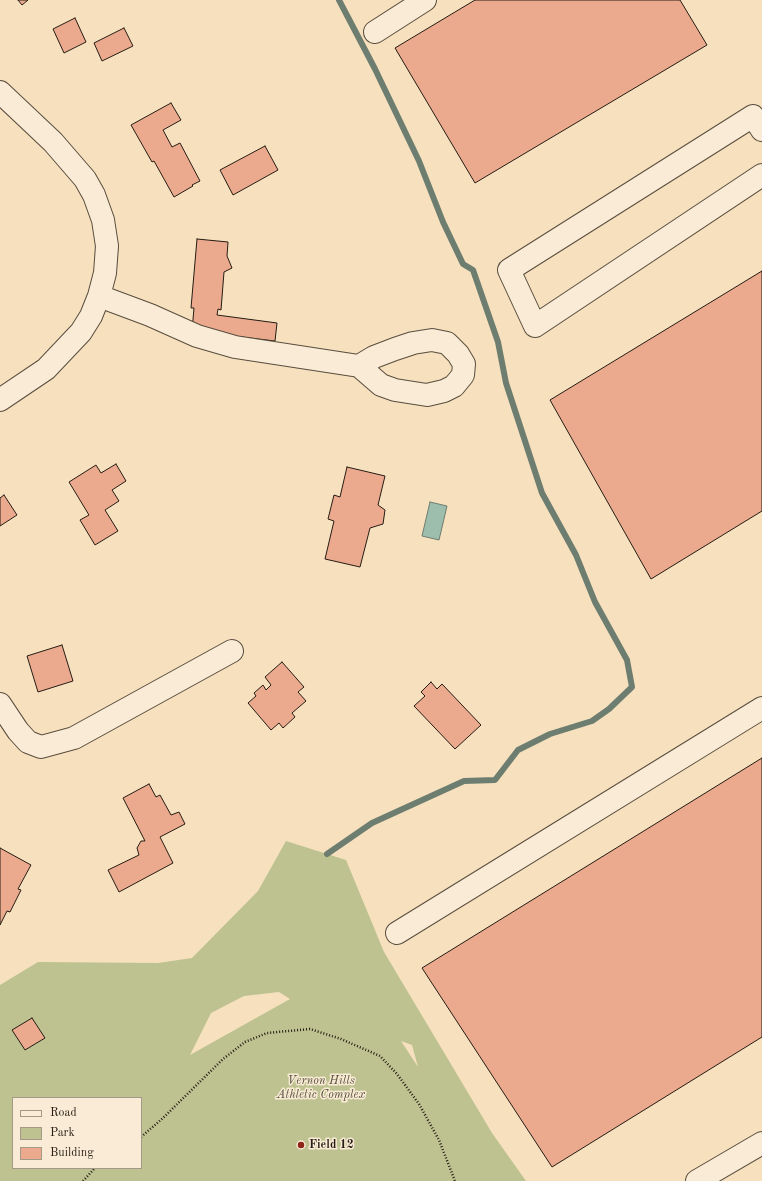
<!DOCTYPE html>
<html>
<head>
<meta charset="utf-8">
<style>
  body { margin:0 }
  #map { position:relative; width:762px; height:1181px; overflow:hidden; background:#f6e0be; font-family:"Old Standard TT",serif }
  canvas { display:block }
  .legend { position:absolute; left:12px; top:1097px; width:130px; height:72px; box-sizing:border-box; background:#f9ebd5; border:1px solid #a49887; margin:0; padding:5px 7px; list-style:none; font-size:12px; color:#251c13 }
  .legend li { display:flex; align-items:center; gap:8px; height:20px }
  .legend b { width:20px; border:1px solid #a49887 }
</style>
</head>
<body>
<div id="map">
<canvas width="762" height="1181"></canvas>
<ul class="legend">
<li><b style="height:5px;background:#f9ebd5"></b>Road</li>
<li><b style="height:11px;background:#bdc290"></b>Park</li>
<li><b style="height:11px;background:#ebaa8e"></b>Building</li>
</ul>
</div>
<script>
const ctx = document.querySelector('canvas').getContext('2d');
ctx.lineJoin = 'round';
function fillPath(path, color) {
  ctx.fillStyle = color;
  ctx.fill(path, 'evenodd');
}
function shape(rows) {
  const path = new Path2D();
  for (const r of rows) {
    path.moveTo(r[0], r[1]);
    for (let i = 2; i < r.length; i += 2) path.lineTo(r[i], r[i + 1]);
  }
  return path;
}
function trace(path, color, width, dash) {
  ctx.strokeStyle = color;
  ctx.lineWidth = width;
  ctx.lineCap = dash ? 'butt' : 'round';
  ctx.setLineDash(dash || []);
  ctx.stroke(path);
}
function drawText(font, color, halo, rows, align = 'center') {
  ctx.font = font + ' "Old Standard TT",serif';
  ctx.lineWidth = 3;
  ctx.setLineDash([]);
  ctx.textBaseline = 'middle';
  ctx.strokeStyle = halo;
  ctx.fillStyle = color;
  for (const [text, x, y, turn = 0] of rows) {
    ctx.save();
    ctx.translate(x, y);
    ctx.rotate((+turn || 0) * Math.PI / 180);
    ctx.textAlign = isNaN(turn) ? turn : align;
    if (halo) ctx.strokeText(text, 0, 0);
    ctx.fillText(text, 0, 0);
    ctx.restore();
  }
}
const green = shape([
  [286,841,346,860,384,952,492,1133,526,1181,0,1181,0,985,38,962,158,963,192,958,258,891],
  [279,992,290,999,190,1055,211,1013,244,996],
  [401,1041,412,1045,418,1067],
  [13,1098,141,1098,141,1168,13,1168]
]);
const water = shape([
  [430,502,447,506,439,540,422,536,430,502]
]);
const stream = shape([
  [327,854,372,823,464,781,495,780,518,750,550,734,592,721,609,709,632,687,627,660,595,602,576,555,542,493,506,383,498,342,473,270,463,264,443,222,419,161,375,69,339,0]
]);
const building = shape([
  [18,0,28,0,22,5,18,0],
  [475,0,680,0,707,45,475,183,395,48,475,0],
  [75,18,86,42,64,53,53,29,75,18],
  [124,28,133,46,102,61,94,43,124,28],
  [171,103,181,120,163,130,172,147,180,143,200,181,192,185,193,186,174,197,154,161,152,162,131,125,171,103],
  [265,146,278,170,233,195,220,170,265,146],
  [197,239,228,242,227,256,232,268,224,272,221,310,218,309,217,315,277,323,275,341,192,331,194,308,191,308,197,239],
  [762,271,762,511,651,579,550,400,762,271],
  [116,464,126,481,112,490,119,501,105,510,118,531,95,545,80,520,89,515,69,482,96,465,101,473,116,464],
  [347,467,385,476,378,505,385,510,383,524,370,528,360,567,325,559,334,521,328,519,334,495,340,497,347,467],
  [4,495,17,515,0,526,0,498,4,495],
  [62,645,73,681,38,692,27,656,62,645],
  [282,662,304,687,298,692,306,701,292,713,295,717,283,728,279,723,271,730,248,703,256,696,254,693,263,685,266,690,271,685,265,677,282,662],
  [431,682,437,689,442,684,481,725,455,749,414,706,425,696,421,692,431,682],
  [762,758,762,1037,552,1167,422,968,762,758],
  [149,784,156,797,160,795,171,815,179,812,185,824,160,837,173,863,119,892,108,870,139,855,137,848,141,841,145,841,123,798,149,784],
  [0,848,31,865,18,889,21,890,10,912,7,911,0,925,0,848],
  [32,1018,45,1038,25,1050,12,1030,32,1018]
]);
const path = shape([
  [141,1137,163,1118,223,1059,245,1042,267,1033,310,1029,341,1039,380,1056,397,1074,419,1104,439,1140,455,1181],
  [83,1181,95,1168]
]);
const minor = shape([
  [375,32,425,0],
  [0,92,53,142,85,179,94,195,103,220,107,246,105,273,99,296,91,316,81,332,46,369,0,400],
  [762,130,753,116,509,270,535,326,762,175],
  [99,296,150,315,197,336,235,347,359,366,381,385,395,390,427,395,444,391,454,386,463,375,464,364,458,354,447,343,432,340,413,343,395,349,374,357,359,366],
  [0,704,18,731,28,742,41,747,74,738,232,651],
  [397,933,762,708],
  [697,1181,762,1143]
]);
const markers = [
  [301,1145,4,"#8f2418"]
];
const parkNames = [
  ["Vernon Hills",321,1081],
  ["Athletic Complex",321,1095]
];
const poiNames = [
  ["Field 12",309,1145]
];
fillPath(green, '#bdc290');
fillPath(water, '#9dbdad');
trace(water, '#6d7d6f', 1);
trace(stream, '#6d7d6f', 6);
fillPath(building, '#ebaa8e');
trace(building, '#251c13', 1);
trace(minor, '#594d3e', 24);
trace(path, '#251c13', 2.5, [1, 2]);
trace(minor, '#f9ebd5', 22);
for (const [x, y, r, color] of markers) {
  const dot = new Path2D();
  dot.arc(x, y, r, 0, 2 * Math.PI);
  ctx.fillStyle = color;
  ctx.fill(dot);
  trace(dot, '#f9ebd5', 1.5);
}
drawText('italic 12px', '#534e38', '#f9ebd5', parkNames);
drawText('bold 12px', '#251c13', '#f9ebd5', poiNames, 'left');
</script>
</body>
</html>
